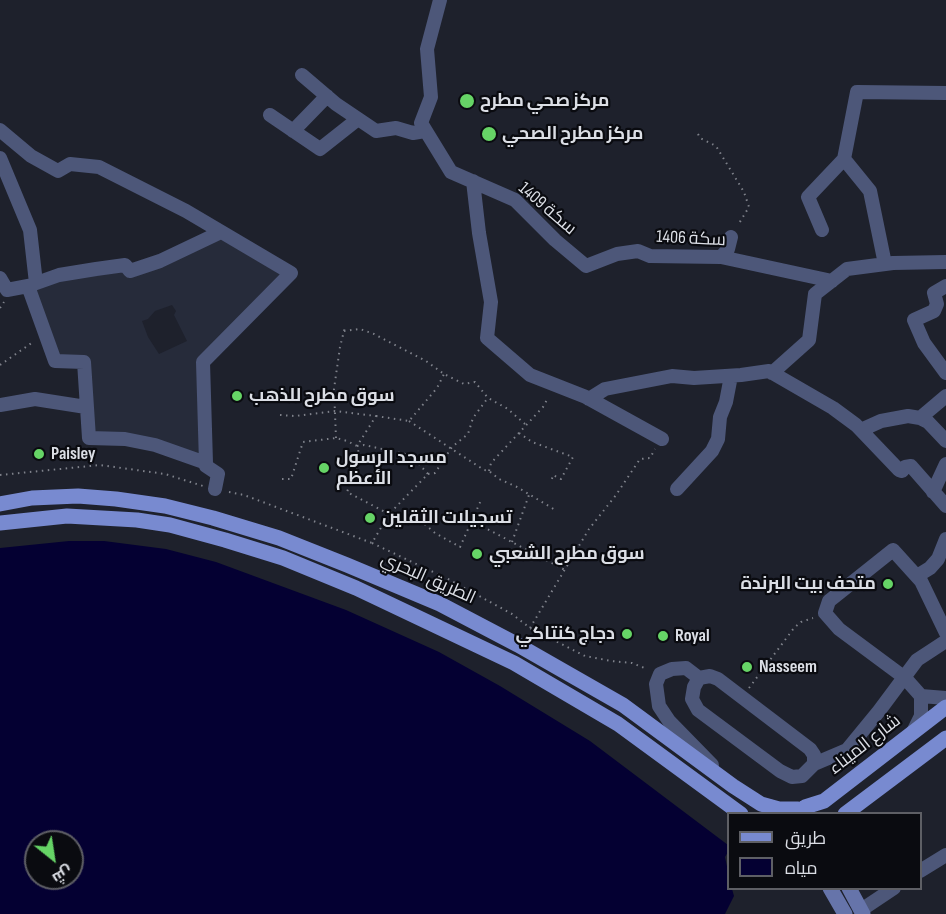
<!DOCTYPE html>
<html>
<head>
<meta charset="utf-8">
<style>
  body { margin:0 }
  #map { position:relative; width:946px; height:914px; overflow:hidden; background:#1e212c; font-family:"Sofia Sans Condensed",Cairo,sans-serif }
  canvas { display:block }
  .legend { position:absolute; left:727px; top:812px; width:195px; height:78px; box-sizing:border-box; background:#0a0b10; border:2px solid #5e5f65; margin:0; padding:8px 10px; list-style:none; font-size:18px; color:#dbdee5 }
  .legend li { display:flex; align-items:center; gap:12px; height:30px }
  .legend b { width:30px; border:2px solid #5e5f65 }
  .north { position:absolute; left:24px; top:830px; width:60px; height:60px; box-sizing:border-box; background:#0a0b10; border:2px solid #5e5f65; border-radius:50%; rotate:150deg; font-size:16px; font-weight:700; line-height:24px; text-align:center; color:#dbdee5 }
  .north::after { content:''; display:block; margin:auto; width:21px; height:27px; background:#66d466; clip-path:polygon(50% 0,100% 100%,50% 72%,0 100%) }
</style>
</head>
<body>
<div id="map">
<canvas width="946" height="914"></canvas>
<ul class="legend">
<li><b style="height:8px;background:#788ad0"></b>طريق</li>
<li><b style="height:16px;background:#040032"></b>مياه</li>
</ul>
<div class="north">ش</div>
</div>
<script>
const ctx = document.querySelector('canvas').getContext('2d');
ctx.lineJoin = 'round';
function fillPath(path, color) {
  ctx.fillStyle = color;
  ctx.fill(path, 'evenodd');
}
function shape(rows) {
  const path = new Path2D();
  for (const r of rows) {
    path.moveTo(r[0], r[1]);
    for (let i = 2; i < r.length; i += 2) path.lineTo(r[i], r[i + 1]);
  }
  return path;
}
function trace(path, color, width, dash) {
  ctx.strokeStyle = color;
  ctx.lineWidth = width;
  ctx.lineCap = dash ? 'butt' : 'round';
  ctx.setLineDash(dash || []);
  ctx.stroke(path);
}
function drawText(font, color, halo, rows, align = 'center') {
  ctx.font = font + ' "Sofia Sans Condensed",Cairo,sans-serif';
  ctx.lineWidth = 4.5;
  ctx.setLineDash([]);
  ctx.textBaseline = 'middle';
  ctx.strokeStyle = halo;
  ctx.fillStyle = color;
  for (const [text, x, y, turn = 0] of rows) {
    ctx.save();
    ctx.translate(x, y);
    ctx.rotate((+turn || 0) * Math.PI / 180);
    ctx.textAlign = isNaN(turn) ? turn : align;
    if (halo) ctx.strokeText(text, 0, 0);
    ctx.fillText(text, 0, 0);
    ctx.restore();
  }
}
const built = shape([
  [222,232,286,274,203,362,206,463,155,445,89,438,84,362,55,361,34,296,36,283,130,271],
  [172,305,176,311,174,315,187,341,159,354,148,337,142,321,148,319,155,311]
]);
const water = shape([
  [69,541,104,541,166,549,216,562,346,610,439,652,500,686,590,741,728,845,728,852,725,857,728,871,728,888,732,889,734,896,725,914,0,914,0,548],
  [36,842,72,842,72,878,36,878]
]);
const path = shape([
  [698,134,700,138,716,146,744,192,749,207,738,225],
  [0,308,4,302],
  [344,331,360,329,374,334,426,361,444,374,464,384,475,382,488,398,508,409,526,425],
  [0,365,33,342],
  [280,415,295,416,335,411,376,416,357,446],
  [376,416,409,421,437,388,444,374],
  [409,421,484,470,489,471,499,479,517,487,557,511],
  [519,433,532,442,573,457,561,479,553,475,551,482],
  [336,438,334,389,340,347,345,327],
  [357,446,364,445,405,454,418,463,428,474,389,514,409,523,422,522,435,533,460,547,482,498],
  [489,471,491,463,543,407,548,398],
  [428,474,435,473,452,447,468,434,473,418,487,399],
  [0,475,100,465,165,474,203,486],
  [229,492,244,495,372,543,389,514,347,492,360,458,357,446,347,441,336,438,303,442,291,479,280,479],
  [472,521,565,570],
  [512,542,529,495],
  [372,543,448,579,512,614,530,628,585,656,611,661,632,663,647,669],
  [530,628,589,529,616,495,640,459,650,458,655,449],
  [749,688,794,628,801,622,813,618]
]);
const street = shape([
  [440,0,427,49,431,97,421,123,451,172,515,200,555,240,586,266,617,254,638,251,650,256,721,257,832,281],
  [302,75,336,104,376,131,396,128,413,133,425,131],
  [270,115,320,149,358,119],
  [0,130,31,156,58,171,70,164,99,167,186,211,291,273,203,362,206,463,155,445,125,439,89,438,84,362,55,361,28,286,7,290,0,278],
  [293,131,327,96],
  [0,158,30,230,36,283],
  [844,159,857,92,946,93],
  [844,159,870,191,885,264],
  [473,181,479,233,491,302,487,338,530,375,586,397,662,439],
  [822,230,808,197,844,159],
  [721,257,728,249,731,237],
  [28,286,59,275,96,269,125,265,130,271,160,261,221,232],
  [946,286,934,293,937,304,934,311,914,320,924,343,946,373],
  [772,373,809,340,815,294,847,269,893,263,946,262],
  [589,399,605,389,672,376,694,378,741,375,769,371,833,408,856,425,899,470,902,471,905,467,911,466,946,506],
  [0,405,35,399,86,407],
  [920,418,928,422,946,441],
  [861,430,881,421,908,416,920,418,946,396],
  [206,463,206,466,218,474,215,489],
  [677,489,712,451,718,439,720,417,726,402,731,376],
  [933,492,946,464],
  [917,576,930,568,938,559,946,539],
  [946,633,921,581,893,550,829,601,825,613,839,629,905,678,921,696,946,698],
  [699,678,686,668,672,669,660,674,656,684,659,706,669,721,712,765],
  [913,732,921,716,921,696],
  [814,764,814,755,810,749,718,679,710,676,699,678,694,687,692,699,698,710,780,771,792,777,802,776,814,764,847,750,879,711,917,660,946,641],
  [920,871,946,855],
  [861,910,894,888]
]);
const secondary = shape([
  [830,888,845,914],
  [849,888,863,914]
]);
const primary = shape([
  [0,504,32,498,78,496,116,499,165,506,213,518,279,538,347,565,440,604,518,645,623,705,733,786,761,804,779,809,798,809],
  [0,523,67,516,137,520,170,525,225,540,283,558,356,588,514,663,618,724,741,814],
  [805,807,824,801,946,707],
  [845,814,946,738]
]);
const markers = [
  [467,101,8,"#66d466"],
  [489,134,8,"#66d466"],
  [237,396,6,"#66d466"],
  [39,454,6,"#66d466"],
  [324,468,6,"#66d466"],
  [370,518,6,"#66d466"],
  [477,554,6,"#66d466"],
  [888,584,6,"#66d466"],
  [627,634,6,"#66d466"],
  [663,636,6,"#66d466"],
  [747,667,6,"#66d466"]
];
const poiNames = [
  ["مركز صحي مطرح",480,101],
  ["مركز مطرح الصحي",502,134],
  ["سوق مطرح للذهب",249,396],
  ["Paisley",51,454],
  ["مسجد الرسول",336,458],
  ["الأعظم",336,479],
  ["تسجيلات الثقلين",382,518],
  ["سوق مطرح الشعبي",489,554],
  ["متحف بيت البرندة",876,584,"right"],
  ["دجاج كنتاكي",615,634,"right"],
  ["Royal",675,636],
  ["Nasseem",759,667]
];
const streetNames = [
  ["1409 سكة",547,209,41],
  ["1406 سكة",691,239,3],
  ["الطريق البحري",428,579,24],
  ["شارع الميناء",865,745,-38]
];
fillPath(built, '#262b3a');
fillPath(water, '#040032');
trace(path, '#7f828b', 2, [1.5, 4.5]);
trace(street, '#4d5779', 14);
trace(secondary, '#6674aa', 15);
trace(primary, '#788ad0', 15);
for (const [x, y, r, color] of markers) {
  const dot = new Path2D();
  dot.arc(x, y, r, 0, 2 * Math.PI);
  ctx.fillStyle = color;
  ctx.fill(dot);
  trace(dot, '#0a0b10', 2);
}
drawText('bold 18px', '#dbdee5', '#0a0b10', poiNames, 'left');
drawText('18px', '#dbdee5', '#0a0b10', streetNames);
</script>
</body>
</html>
